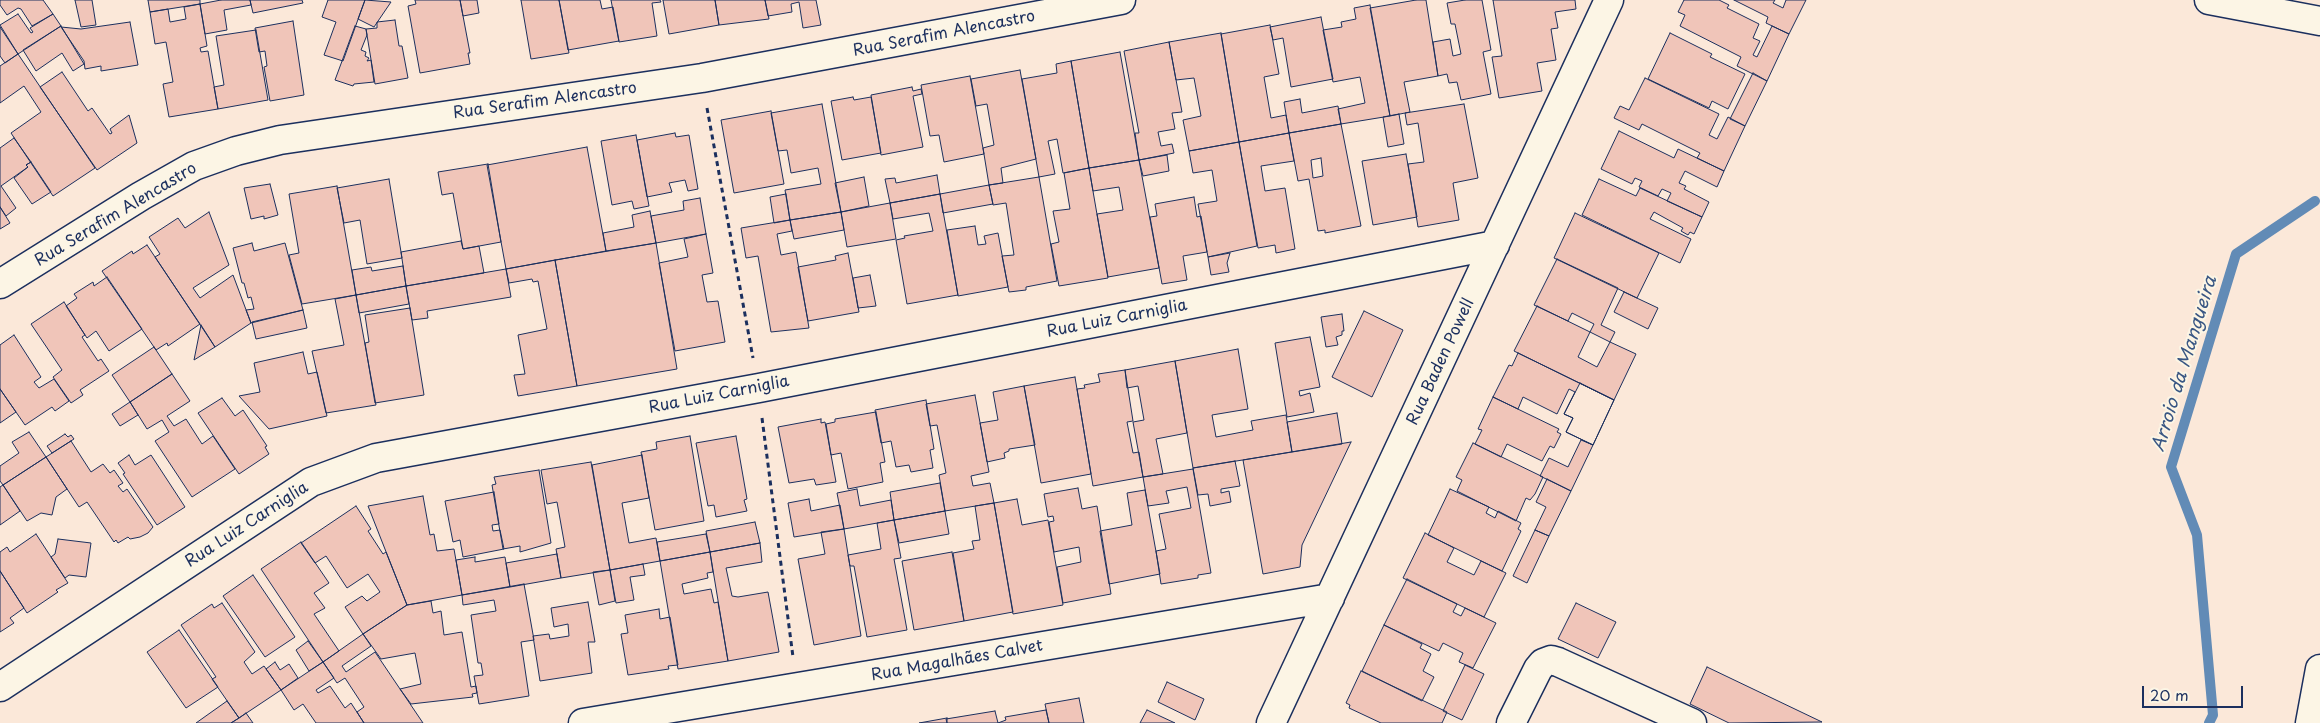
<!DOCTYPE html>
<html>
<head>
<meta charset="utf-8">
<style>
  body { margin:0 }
  #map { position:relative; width:2320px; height:723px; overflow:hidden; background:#fbe8d9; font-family:"Playpen Sans",sans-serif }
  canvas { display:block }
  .scale { position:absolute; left:2142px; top:686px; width:101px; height:22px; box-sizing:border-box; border:2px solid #1b2f5e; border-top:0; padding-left:6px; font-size:15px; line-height:18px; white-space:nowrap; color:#1b2f5e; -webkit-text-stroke:4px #fcf5e5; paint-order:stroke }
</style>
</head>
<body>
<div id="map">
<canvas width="2320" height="723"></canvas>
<div class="scale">20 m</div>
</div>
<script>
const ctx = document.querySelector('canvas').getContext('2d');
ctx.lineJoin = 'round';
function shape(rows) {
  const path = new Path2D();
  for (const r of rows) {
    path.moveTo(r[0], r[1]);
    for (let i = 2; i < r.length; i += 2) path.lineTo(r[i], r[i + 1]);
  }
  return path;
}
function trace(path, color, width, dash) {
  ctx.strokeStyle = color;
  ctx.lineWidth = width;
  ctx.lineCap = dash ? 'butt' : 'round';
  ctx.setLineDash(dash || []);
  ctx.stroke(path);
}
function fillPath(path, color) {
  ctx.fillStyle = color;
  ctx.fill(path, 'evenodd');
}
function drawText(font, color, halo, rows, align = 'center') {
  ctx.font = font + ' "Playpen Sans",sans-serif';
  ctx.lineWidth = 4;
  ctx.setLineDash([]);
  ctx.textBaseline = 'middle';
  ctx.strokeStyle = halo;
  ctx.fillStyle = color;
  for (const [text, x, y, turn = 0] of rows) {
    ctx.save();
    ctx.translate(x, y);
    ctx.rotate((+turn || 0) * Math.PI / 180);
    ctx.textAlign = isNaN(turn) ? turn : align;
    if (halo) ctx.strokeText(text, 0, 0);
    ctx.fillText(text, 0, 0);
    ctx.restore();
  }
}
const stream = shape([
  [2209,723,2213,715,2197,535,2171,467,2236,254,2315,201]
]);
const building = shape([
  [0,0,43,0,53,14,32,26,21,9,18,8,7,15,0,5,0,0],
  [75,0,92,0,96,25,81,27,75,0],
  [148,0,200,0,200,4,150,12,148,0],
  [221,0,250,0,251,5,224,10,227,30,205,34,200,4,221,0],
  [250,0,302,0,303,3,253,13,250,0],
  [328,0,365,0,343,61,324,55,336,22,322,17,328,0],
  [365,0,391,2,374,27,358,19,365,0],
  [415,0,460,0,470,53,468,53,470,64,420,73,408,6,416,4,415,0],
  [460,0,477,0,479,13,463,16,460,0],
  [521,0,559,0,569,53,531,59,521,0],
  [559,0,600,0,602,9,613,7,619,41,568,50,559,0],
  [611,0,660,0,661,2,652,3,657,36,619,42,611,0],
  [663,0,715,0,719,25,669,34,663,0],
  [715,0,765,0,769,19,719,25,715,0],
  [765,0,816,0,821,25,803,28,799,2,791,4,792,12,768,16,765,0],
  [1416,0,1426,0,1438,76,1404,82,1410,112,1390,116,1370,8,1416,0],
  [1465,0,1482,0,1491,50,1483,52,1491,94,1461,100,1457,82,1449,83,1447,74,1438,76,1433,42,1450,39,1453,56,1461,54,1455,24,1451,24,1447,3,1465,0],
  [1493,0,1575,0,1576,9,1555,12,1558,28,1551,29,1556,60,1537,63,1542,91,1499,98,1492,57,1502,56,1493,0],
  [1684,0,1719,0,1729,5,1727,8,1759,24,1753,38,1760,41,1753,55,1757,57,1772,26,1789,34,1767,81,1737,66,1741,57,1680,26,1685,15,1678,12,1684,0],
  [1734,0,1775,0,1773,3,1783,8,1786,0,1806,0,1789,34,1766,23,1768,17,1734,0],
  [200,4,207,46,200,48,201,52,208,51,218,109,169,117,163,84,173,82,166,42,155,44,150,12,168,9,170,22,186,19,184,7,200,4],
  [1370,5,1390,116,1341,124,1338,109,1365,103,1360,77,1333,82,1323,30,1342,27,1341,22,1356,19,1354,8,1370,5],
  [18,14,31,33,33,32,30,28,53,14,61,26,18,54,0,25,18,14],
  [1321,17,1333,79,1291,87,1283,38,1273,40,1270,27,1321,17],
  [395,20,399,46,402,46,408,78,375,84,366,29,377,28,377,22,395,20],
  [293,21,304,95,270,101,264,67,267,66,265,51,259,52,255,28,293,21],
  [130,22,138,65,101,71,101,66,85,69,84,61,61,27,81,29,130,22],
  [1270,25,1279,74,1264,77,1271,118,1286,115,1289,133,1239,142,1221,34,1270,25],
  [61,26,84,64,73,71,62,53,36,71,23,50,61,26],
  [355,26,366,29,367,35,361,50,366,52,365,56,369,58,367,61,371,60,374,82,354,84,353,86,335,80,355,26],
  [0,27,18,54,5,63,0,56,0,27],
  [256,30,268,100,218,109,214,87,224,85,216,36,256,30],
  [1221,33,1239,142,1189,151,1183,120,1201,116,1194,78,1176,80,1169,42,1221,33],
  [1670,33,1712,54,1710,57,1745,74,1728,109,1712,101,1709,108,1648,79,1670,33],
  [1169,42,1182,112,1172,113,1175,129,1158,132,1161,146,1172,144,1174,153,1139,160,1135,133,1139,133,1124,51,1169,42],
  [1120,52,1139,160,1089,168,1071,61,1120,52],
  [18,54,95,168,53,196,11,133,41,112,24,86,0,103,0,66,18,54],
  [1071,61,1089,168,1063,173,1057,139,1048,141,1055,174,1039,177,1022,79,1057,73,1056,64,1071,61],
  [1020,70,1036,159,1001,168,1003,183,989,185,983,148,994,145,987,104,976,106,971,79,1020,70],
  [62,72,88,111,92,108,110,134,112,133,110,129,129,115,137,143,97,170,40,87,62,72],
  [1753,73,1767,81,1745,126,1730,119,1753,73],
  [970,76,984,154,944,162,939,135,930,136,921,85,970,76],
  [1645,78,1719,114,1709,135,1717,139,1728,117,1745,126,1724,171,1697,158,1700,153,1642,124,1639,130,1614,118,1620,106,1629,110,1645,78],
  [912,87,913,91,921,89,922,94,913,96,923,147,881,155,871,95,912,87],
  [853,97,854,100,871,97,881,153,842,160,831,101,853,97],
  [1300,99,1302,113,1338,106,1341,124,1289,133,1284,102,1300,99],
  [822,104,841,212,790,220,785,190,821,184,818,168,791,173,787,150,778,151,771,113,822,104],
  [1464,104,1478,178,1453,183,1459,220,1418,227,1408,164,1424,162,1418,123,1407,125,1405,113,1464,104],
  [771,111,784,184,734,193,721,120,771,111],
  [1399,114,1404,144,1388,147,1383,117,1399,114],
  [1341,124,1361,226,1325,233,1325,230,1318,231,1309,179,1298,181,1289,133,1341,124],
  [1321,158,1323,176,1313,178,1311,160,1321,158],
  [1619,131,1674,158,1678,149,1724,171,1717,187,1685,171,1679,183,1686,186,1684,189,1709,202,1702,217,1667,201,1671,193,1662,189,1658,196,1639,187,1642,181,1635,178,1632,184,1601,169,1619,131],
  [675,133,676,137,689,135,698,189,688,191,685,180,669,183,672,192,647,197,637,140,675,133],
  [1289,133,1294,161,1261,166,1265,191,1285,188,1295,249,1276,253,1275,245,1258,248,1239,142,1289,133],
  [636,135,649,206,634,209,632,201,612,205,601,141,636,135],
  [14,138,31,162,26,165,28,167,1,186,16,208,6,216,0,207,0,148,14,138],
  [1239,142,1257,246,1208,257,1198,204,1217,201,1212,170,1193,173,1189,151,1239,142],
  [587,147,606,251,506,269,487,165,587,147],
  [1406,154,1417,217,1373,225,1362,161,1406,154],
  [1167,155,1169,171,1143,176,1139,160,1167,155],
  [1139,160,1159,268,1108,277,1097,214,1123,210,1119,187,1093,191,1089,168,1139,160],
  [31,162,51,192,32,204,14,178,28,167,26,165,31,162],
  [488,164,501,242,463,249,453,193,442,195,438,172,488,164],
  [1089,168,1108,278,1059,286,1051,244,1059,242,1053,211,1070,209,1064,173,1089,168],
  [937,175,940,194,890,203,885,179,895,178,896,183,937,175],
  [864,177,869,206,841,212,835,183,864,177],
  [1039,177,1057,281,1026,287,1026,290,1009,292,1002,256,1014,255,1006,203,993,205,989,185,1039,177],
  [389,179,402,258,367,264,360,220,344,223,337,188,389,179],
  [1599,179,1636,196,1640,188,1702,217,1694,234,1690,232,1688,235,1681,231,1683,228,1654,212,1650,219,1691,239,1680,263,1582,215,1599,179],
  [270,184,278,215,264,219,264,216,251,219,244,188,270,184],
  [989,185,993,204,943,213,940,194,989,185],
  [337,186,356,295,302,304,289,255,299,253,289,194,337,186],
  [786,194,790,220,774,223,770,197,786,194],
  [940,194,958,295,907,304,896,240,905,238,904,236,933,231,929,213,893,219,890,203,940,194],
  [1194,197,1197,217,1201,216,1207,252,1183,256,1187,280,1162,284,1150,217,1157,216,1155,204,1194,197],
  [700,198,706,234,656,243,651,216,684,210,683,201,700,198],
  [890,203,896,239,847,247,841,212,890,203],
  [0,207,10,223,0,229,0,207],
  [650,211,656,243,606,251,603,233,634,227,632,215,650,211],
  [209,212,229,265,193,288,200,298,233,275,251,323,215,347,155,257,160,254,149,237,178,218,185,228,209,212],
  [841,212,844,230,794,239,790,220,841,212],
  [1575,213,1659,253,1637,298,1554,258,1575,213],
  [790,220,792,231,777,234,781,255,796,252,809,328,771,332,758,256,746,258,741,228,790,220],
  [975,226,978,245,986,244,984,236,998,233,1008,287,958,296,947,230,975,226],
  [706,234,713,273,702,275,707,302,718,301,725,342,675,351,659,263,688,257,684,239,706,234],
  [461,241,463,249,479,246,484,273,406,286,401,252,461,241],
  [252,243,254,251,285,243,303,310,251,323,246,310,254,309,251,297,248,298,244,283,242,283,233,248,252,243],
  [656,243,677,369,577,386,555,260,656,243],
  [147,245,200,324,168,346,167,343,156,350,102,271,132,251,133,254,147,245],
  [848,253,859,312,808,321,798,267,836,260,835,256,848,253],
  [1230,253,1227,263,1229,272,1211,275,1208,257,1230,253],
  [1557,259,1618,288,1601,325,1615,332,1610,342,1590,332,1594,324,1572,313,1568,321,1534,305,1557,259],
  [555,260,577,386,518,396,514,375,525,374,518,335,547,329,538,281,533,282,532,279,509,283,506,269,555,260],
  [403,266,406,286,356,295,352,270,371,267,372,271,403,266],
  [506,269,511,297,427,311,428,318,412,320,406,286,506,269],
  [870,275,876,306,858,308,853,278,870,275],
  [107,277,142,329,109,351,96,331,87,338,66,306,77,298,74,294,93,282,94,286,107,277],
  [406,286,409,304,359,313,356,295,406,286],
  [1624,292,1658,308,1648,329,1614,312,1624,292],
  [356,295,376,405,326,413,312,351,344,345,335,299,356,295],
  [64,302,85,335,82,337,98,361,101,359,109,371,80,390,83,395,71,403,53,377,62,370,31,324,64,302],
  [1537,306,1590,332,1578,357,1597,367,1610,342,1636,354,1614,400,1514,351,1537,306],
  [410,308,424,395,375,403,365,343,369,342,365,315,410,308],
  [303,310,307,328,256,339,252,322,303,310],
  [1364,311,1403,330,1372,397,1332,377,1364,311],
  [1342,314,1344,331,1342,331,1342,335,1336,337,1338,345,1326,347,1321,317,1342,314],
  [201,325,215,347,194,360,201,325],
  [14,335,41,377,34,382,39,388,54,379,69,401,55,411,52,407,25,425,0,389,0,345,14,335],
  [1310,337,1320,387,1299,391,1300,396,1310,393,1314,412,1287,417,1275,343,1310,337],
  [154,347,172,374,130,402,112,375,154,347],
  [1238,349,1248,409,1212,415,1216,437,1253,430,1251,421,1286,415,1292,452,1193,468,1175,361,1238,349],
  [303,352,308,374,317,372,327,416,269,429,239,396,260,392,254,363,303,352],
  [1518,353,1614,400,1593,445,1566,432,1573,418,1564,414,1575,392,1569,389,1557,414,1523,397,1518,409,1493,397,1509,365,1512,366,1518,353],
  [1175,361,1187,433,1156,439,1163,474,1143,477,1133,422,1144,420,1138,386,1127,388,1125,370,1175,361],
  [1125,370,1133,421,1127,422,1133,453,1139,452,1143,477,1093,486,1077,389,1085,388,1084,385,1100,382,1098,374,1125,370],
  [172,374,190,401,167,416,174,426,186,419,202,444,213,436,235,469,192,497,155,441,169,432,162,420,147,429,130,402,172,374],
  [1075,377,1091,474,1041,483,1024,386,1075,377],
  [1580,383,1614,400,1593,445,1566,432,1573,418,1564,414,1580,383],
  [1024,386,1035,445,1009,449,1009,451,1004,453,1005,458,987,462,980,423,998,420,993,392,1024,386],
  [0,389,16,412,0,423,0,389],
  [975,395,989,472,971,476,973,486,990,483,994,503,945,511,939,475,946,473,937,425,930,426,926,404,975,395],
  [1493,397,1559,429,1557,432,1561,434,1554,448,1550,446,1542,461,1507,444,1501,457,1475,444,1482,430,1478,429,1493,397],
  [222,398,235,416,243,410,267,446,265,447,269,454,239,474,198,413,222,398],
  [926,400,934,449,930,450,933,468,911,472,909,465,896,467,891,441,881,443,875,410,926,400],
  [130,402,138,415,120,426,112,414,130,402],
  [876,412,885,462,880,463,883,482,848,489,841,453,831,455,826,424,835,422,835,419,876,412],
  [1337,413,1342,444,1292,452,1287,422,1337,413],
  [821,419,821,423,825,422,836,482,816,485,814,479,789,483,778,427,821,419],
  [29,432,46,457,3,485,0,481,0,466,19,453,12,442,29,432],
  [65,434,68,437,71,435,74,439,52,453,47,446,65,434],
  [690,436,704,521,655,530,641,452,657,449,656,442,690,436],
  [736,436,747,499,744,500,747,511,716,517,714,505,708,506,696,443,736,436],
  [1581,440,1593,445,1571,491,1540,476,1549,458,1568,467,1581,440],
  [71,441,91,472,103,464,110,473,114,470,123,483,118,486,123,492,127,489,153,527,148,533,140,537,130,539,128,537,118,543,116,540,114,542,87,502,79,507,46,457,71,441],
  [1351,442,1302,545,1300,567,1263,574,1243,460,1351,442],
  [1473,443,1543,477,1535,494,1530,500,1526,498,1516,521,1457,491,1462,480,1456,477,1473,443],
  [129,455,135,465,151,455,185,507,157,525,123,474,125,473,118,463,129,455],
  [642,455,649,498,622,503,629,543,656,538,660,561,610,570,592,465,642,455],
  [46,457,67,489,56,497,52,515,41,513,27,521,3,485,46,457],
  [1235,461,1240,486,1221,489,1221,493,1229,491,1231,502,1210,506,1208,494,1198,495,1193,468,1235,461],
  [591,462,610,570,561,578,556,549,565,547,557,502,547,504,541,470,591,462],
  [1193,469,1211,573,1198,575,1198,578,1161,584,1156,551,1166,549,1159,514,1191,508,1187,487,1166,491,1169,503,1148,506,1143,477,1193,469],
  [539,470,551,543,520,552,520,546,503,549,492,485,496,484,494,477,539,470],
  [1547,479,1571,491,1549,536,1535,530,1546,507,1536,502,1547,479],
  [940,483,945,511,894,520,890,492,940,483],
  [3,485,20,511,0,525,0,487,3,485],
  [1078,488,1082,509,1097,506,1111,594,1063,603,1057,567,1081,562,1079,547,1054,552,1049,522,1054,521,1053,516,1048,517,1044,494,1078,488],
  [857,489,860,506,891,500,894,520,844,529,837,493,857,489],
  [1450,489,1489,507,1486,513,1495,518,1498,511,1521,523,1518,529,1521,531,1502,571,1428,535,1450,489],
  [1145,490,1160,574,1109,584,1100,531,1132,525,1127,493,1145,490],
  [494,492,499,524,492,525,493,531,500,530,504,549,463,557,460,540,453,542,445,501,494,492],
  [423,496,430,535,434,534,437,551,454,549,462,595,407,605,368,506,423,496],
  [809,499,811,511,840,505,844,529,794,537,788,503,809,499],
  [1017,499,1022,525,1048,520,1063,605,1013,614,994,503,1017,499],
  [994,503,1013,612,964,621,953,553,974,549,972,541,980,540,975,506,994,503],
  [356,506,371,529,368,531,383,554,386,552,407,605,363,634,345,607,362,596,367,601,380,592,368,574,347,588,326,556,315,563,301,543,356,506],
  [945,511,949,534,899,543,894,520,945,511],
  [894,520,901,558,894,559,907,630,867,637,854,566,850,566,848,555,881,549,877,523,894,520],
  [755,522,760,543,710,552,706,531,755,522],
  [844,529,861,636,814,645,798,559,825,554,821,532,844,529],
  [1535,530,1549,536,1527,583,1513,576,1535,530],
  [1425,533,1454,548,1447,562,1474,575,1481,561,1506,573,1484,617,1403,578,1425,533],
  [36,534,68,583,56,590,58,592,27,613,0,571,0,552,7,547,10,552,36,534],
  [706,534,710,552,660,561,657,542,706,534],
  [58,539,91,543,86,577,69,575,65,578,51,557,55,554,58,539],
  [301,542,329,583,314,593,325,608,314,614,339,651,323,662,261,569,301,542],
  [760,543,762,562,726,568,732,596,738,597,768,592,779,652,728,661,710,552,760,543],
  [710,552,713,572,707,573,708,578,682,584,684,594,711,589,714,603,718,602,728,661,678,669,660,561,710,552],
  [952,552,964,621,914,630,902,561,952,552],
  [557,554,561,578,510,587,506,563,557,554],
  [475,557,475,562,505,557,510,587,462,595,456,560,475,557],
  [643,564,645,575,630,577,634,600,616,603,610,570,643,564],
  [610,570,615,601,599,605,593,572,610,570],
  [0,571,24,608,10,618,14,623,0,632,0,571],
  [253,575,295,637,265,657,223,596,253,575],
  [1407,579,1457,604,1453,612,1461,616,1465,608,1496,623,1473,668,1459,662,1463,653,1443,643,1439,651,1384,625,1407,579],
  [524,584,534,640,521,642,529,696,479,704,474,676,483,675,481,663,478,663,471,615,496,611,494,600,463,605,462,595,524,584],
  [431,601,433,613,441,611,444,635,462,632,471,687,476,686,477,693,472,694,473,697,411,704,400,689,421,684,415,653,381,659,363,634,407,605,431,601],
  [588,602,595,642,588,642,592,673,540,681,533,636,549,634,550,639,569,636,568,624,554,627,551,608,588,602],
  [222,603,255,652,244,662,252,674,264,666,281,690,239,718,212,679,216,677,181,625,212,604,214,608,222,603],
  [1576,603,1616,622,1598,658,1558,639,1576,603],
  [659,609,660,619,670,617,678,665,668,666,669,669,628,675,621,634,628,633,625,615,659,609],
  [1384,625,1422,644,1420,648,1431,654,1423,671,1434,677,1422,701,1362,671,1384,625],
  [179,630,218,687,186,708,147,652,179,630],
  [363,634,371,646,342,666,346,672,375,652,423,723,364,723,357,712,364,707,345,678,337,683,323,662,363,634],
  [308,641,323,662,309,671,296,650,308,641],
  [275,662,280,670,289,664,298,678,281,690,266,669,275,662],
  [323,662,334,678,316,690,318,693,330,686,345,708,351,703,364,723,316,723,303,704,294,710,281,690,323,662],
  [1465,665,1484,674,1462,720,1443,711,1465,665],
  [1707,667,1822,722,1729,723,1690,704,1707,667],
  [1361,671,1447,712,1442,723,1381,723,1349,708,1350,705,1346,703,1361,671],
  [1167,682,1204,699,1195,720,1158,702,1167,682],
  [1079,698,1084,723,1049,723,1045,704,1079,698],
  [227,701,239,718,231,723,196,723,227,701],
  [1046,710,1049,723,998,723,1006,720,1005,717,1046,710],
  [1147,710,1175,723,1140,723,1147,710],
  [995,711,998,723,947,723,946,719,995,711],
  [246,713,253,723,231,723,239,718,246,713],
  [947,718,947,723,919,723,947,718]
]);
const path = shape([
  [707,108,753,358],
  [762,418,793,657]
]);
const minor = shape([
  [2209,0,2320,21],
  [0,284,141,196,194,166,236,151,280,140,702,78,1121,0],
  [0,687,311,482,376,458,759,388,1495,245],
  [583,723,1330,598],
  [1271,723,1609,0],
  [1511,723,1538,669,1543,663,1551,660,1558,662,1692,723],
  [2310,723,2320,669]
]);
const streetNames = [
  ["Rua Serafim Alencastro",944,34,-11],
  ["Rua Serafim Alencastro",545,101,-8],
  ["Rua Serafim Alencastro",116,215,-31],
  ["Rua Luiz Carniglia",1117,319,-11],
  ["Rua Baden Powell",1441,362,-65],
  ["Rua Luiz Carniglia",719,395,-11],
  ["Rua Luiz Carniglia",247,525,-33],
  ["Rua Magalhães Calvet",957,661,-10]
];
const waterNames = [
  ["Arroio da Mangueira",2185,364,-73]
];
trace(stream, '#628bb6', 10);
fillPath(building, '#f0c5b9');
trace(building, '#1b2f5e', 1);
trace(minor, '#1b2f5e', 31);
trace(path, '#1b2f5e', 3, [5, 4]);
trace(minor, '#fcf5e5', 28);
drawText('16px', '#1b2f5e', '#fcf5e5', streetNames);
drawText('italic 18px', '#395683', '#fcf5e5', waterNames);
</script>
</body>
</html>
